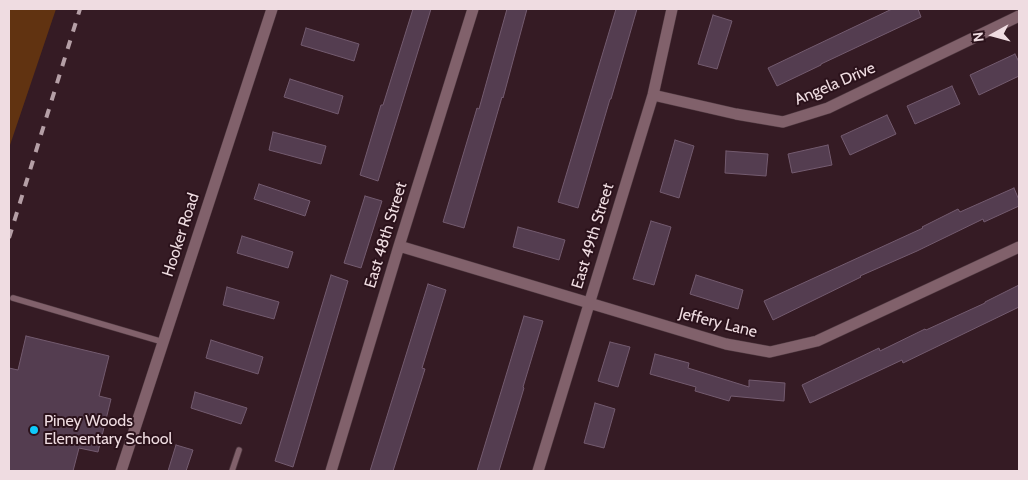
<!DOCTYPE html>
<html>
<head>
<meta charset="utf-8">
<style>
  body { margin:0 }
  #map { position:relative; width:1028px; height:480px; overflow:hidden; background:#351b24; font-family:Cabin,sans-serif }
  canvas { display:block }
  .frame { position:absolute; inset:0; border:10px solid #efdce1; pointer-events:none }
  .north { position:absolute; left:968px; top:10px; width:50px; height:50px; -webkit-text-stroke:4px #2b121b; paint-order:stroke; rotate:263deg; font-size:14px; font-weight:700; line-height:20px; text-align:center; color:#efdce1 }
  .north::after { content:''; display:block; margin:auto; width:18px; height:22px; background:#efdce1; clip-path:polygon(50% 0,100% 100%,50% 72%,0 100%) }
</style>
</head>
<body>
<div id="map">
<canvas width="1028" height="480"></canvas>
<div class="frame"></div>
<div class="north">N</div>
</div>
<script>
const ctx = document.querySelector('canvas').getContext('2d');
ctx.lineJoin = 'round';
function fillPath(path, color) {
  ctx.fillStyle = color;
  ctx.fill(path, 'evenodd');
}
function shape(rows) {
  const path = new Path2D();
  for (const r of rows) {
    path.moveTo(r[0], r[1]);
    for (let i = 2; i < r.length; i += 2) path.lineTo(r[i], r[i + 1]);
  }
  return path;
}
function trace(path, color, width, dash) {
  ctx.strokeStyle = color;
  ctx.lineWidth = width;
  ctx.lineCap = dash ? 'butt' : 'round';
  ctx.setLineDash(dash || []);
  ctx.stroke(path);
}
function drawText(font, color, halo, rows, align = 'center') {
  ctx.font = font + ' Cabin,sans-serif';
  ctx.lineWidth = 4;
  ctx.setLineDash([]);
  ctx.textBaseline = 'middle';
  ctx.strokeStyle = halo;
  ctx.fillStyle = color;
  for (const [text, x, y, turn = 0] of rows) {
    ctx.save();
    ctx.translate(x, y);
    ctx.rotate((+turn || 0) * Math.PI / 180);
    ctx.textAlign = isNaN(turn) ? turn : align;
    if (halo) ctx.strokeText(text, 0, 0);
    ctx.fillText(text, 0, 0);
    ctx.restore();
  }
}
const green = shape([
  [9,9,56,9,9,148]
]);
const building = shape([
  [413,9,431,9,378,181,360,175,381,105,383,105,413,9],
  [507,9,527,9,503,98,502,97,464,228,443,222,477,108,479,109,507,9],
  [616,9,637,9,611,99,610,99,578,208,558,202,616,9],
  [892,9,918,9,921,17,821,64,821,65,777,86,768,68,892,9],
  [713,15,732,21,717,69,698,64,713,15],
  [306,28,359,44,354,61,301,45,306,28],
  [1015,54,1019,62,1019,76,979,95,970,75,1015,54],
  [290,79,343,96,338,114,284,97,290,79],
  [952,86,960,104,915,124,907,106,952,86],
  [887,115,896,134,850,155,841,136,887,115],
  [273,132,326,146,321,164,269,150,273,132],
  [675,140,694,146,679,198,660,192,675,140],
  [828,145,832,165,792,173,788,154,828,145],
  [726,151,768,154,766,176,725,173,726,151],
  [259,184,310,201,305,216,254,199,259,184],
  [1014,188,1019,200,1019,206,984,222,983,219,917,251,860,276,861,277,773,320,764,301,923,228,922,227,958,209,960,212,1014,188],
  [365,196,382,201,361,268,344,263,365,196],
  [651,221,671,227,654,285,633,279,651,221],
  [518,227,565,240,559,260,513,247,518,227],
  [242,236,293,252,288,268,237,253,242,236],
  [331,275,348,281,293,467,275,461,331,275],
  [696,275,743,290,738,309,690,294,696,275],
  [428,284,446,290,422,368,425,369,393,471,370,471,428,284],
  [1019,285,1019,307,903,363,902,360,810,403,802,385,879,348,880,351,925,329,926,330,985,303,985,302,1019,285],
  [227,287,279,302,274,319,223,305,227,287],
  [524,316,543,321,523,387,524,388,499,471,477,471,524,316],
  [26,336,109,356,99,396,111,399,98,452,79,448,73,471,9,471,9,368,18,370,26,336],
  [211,340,263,357,258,374,206,358,211,340],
  [610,342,630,347,618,387,598,381,610,342],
  [655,354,689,363,688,368,749,387,749,380,785,383,784,401,731,396,729,401,695,391,696,387,650,374,655,354],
  [195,392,247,408,241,424,191,408,195,392],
  [595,403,615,409,604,448,584,443,595,403],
  [176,445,193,450,186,471,168,471,176,445]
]);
const lane = shape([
  [13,298,163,342],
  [232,471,239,450]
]);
const street = shape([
  [653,95,736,114,783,122,828,108,1019,16],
  [399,246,726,344,770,352,817,341,1019,247],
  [121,471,272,9],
  [331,471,399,246,473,9],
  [538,471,653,95,672,9]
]);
const rail = shape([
  [9,238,80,9]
]);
const markers = [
  [34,430,5,"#0fcafa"]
];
const streetNames = [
  ["Angela Drive",835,84,-23],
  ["Hooker Road",181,235,-72],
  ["East 48th Street",386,235,-73],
  ["East 49th Street",593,236,-73],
  ["Jeffery Lane",718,323,14]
];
const poiNames = [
  ["Piney Woods",44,421],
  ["Elementary School",44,439]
];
fillPath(green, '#613311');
fillPath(building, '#543d50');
trace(building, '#735b6f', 1);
trace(lane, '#4f3940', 7);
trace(street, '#4f3940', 12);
trace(lane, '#81616b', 5.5);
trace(street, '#81616b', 11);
trace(rail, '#b59fa6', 4, [9, 9]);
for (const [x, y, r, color] of markers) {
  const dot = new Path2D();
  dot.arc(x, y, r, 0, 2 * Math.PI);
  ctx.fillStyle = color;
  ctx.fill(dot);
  trace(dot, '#2b121b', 2);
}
drawText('16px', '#efdce1', '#2b121b', streetNames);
drawText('16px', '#efdce1', '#2b121b', poiNames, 'left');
</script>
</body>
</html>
